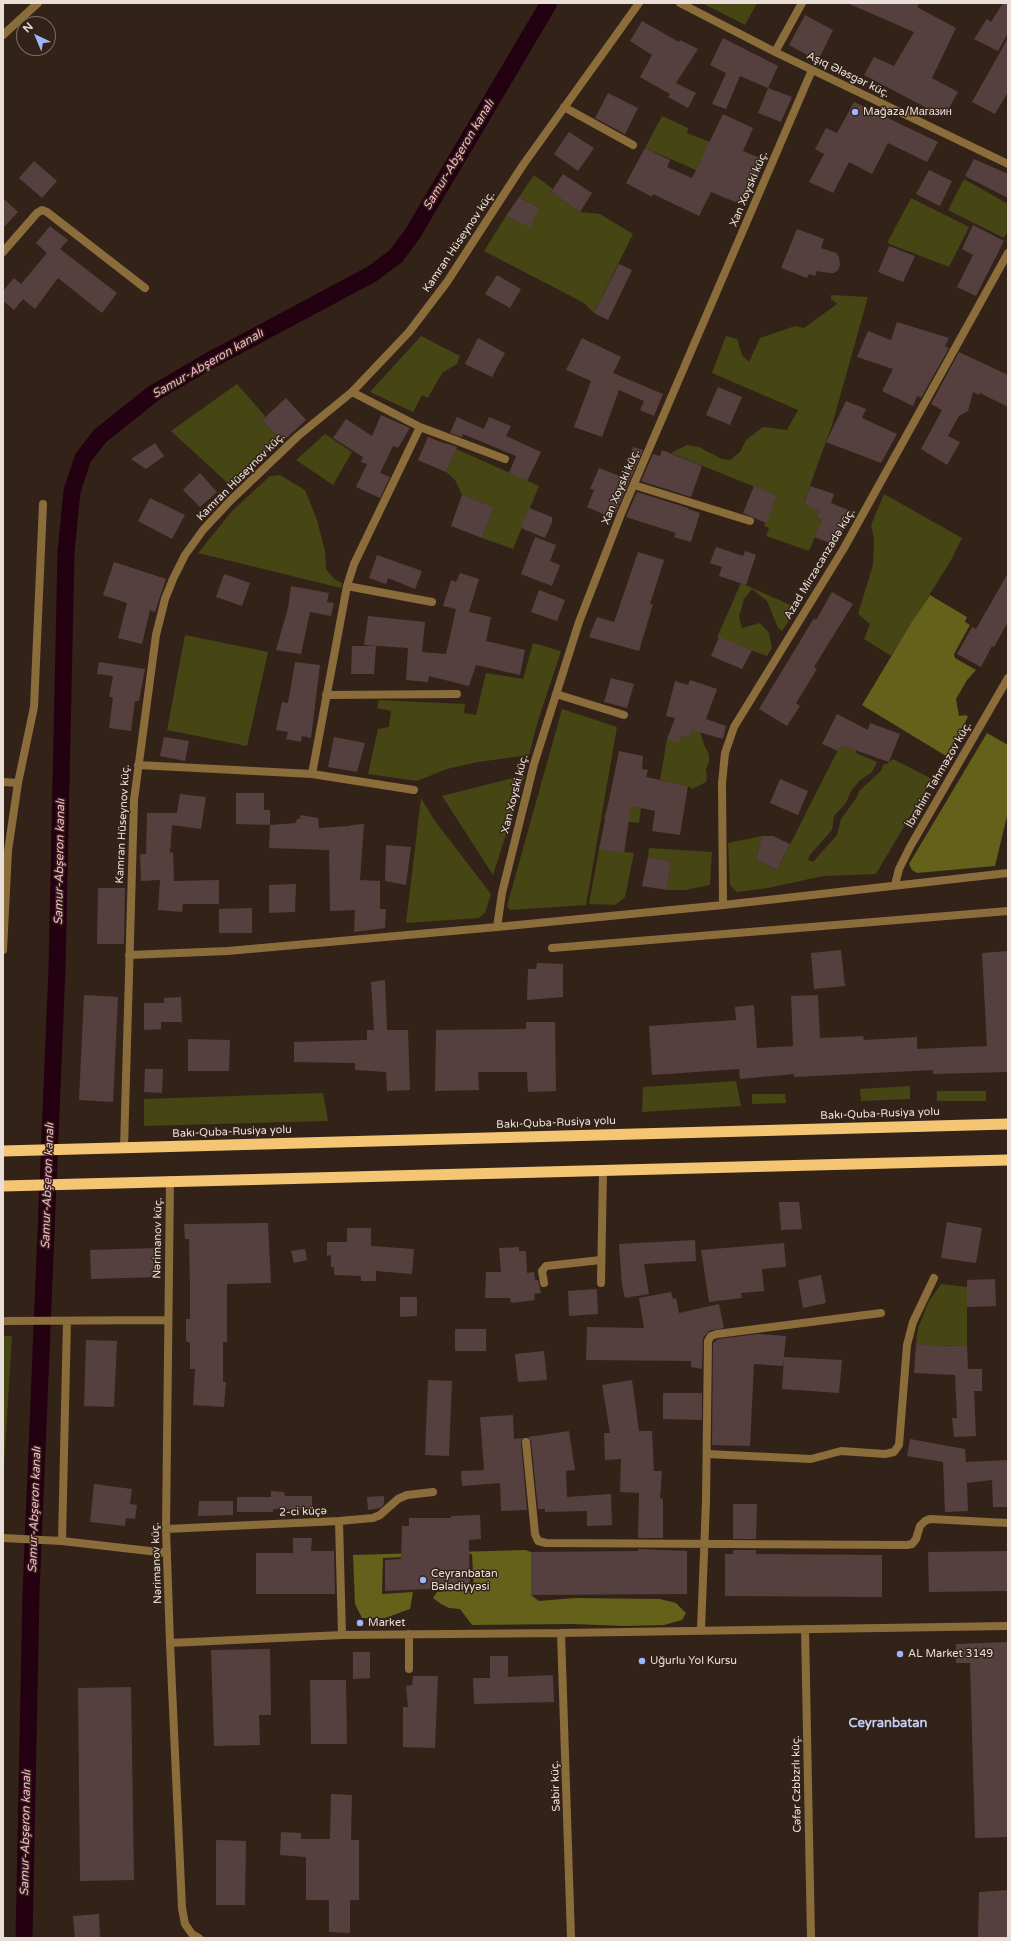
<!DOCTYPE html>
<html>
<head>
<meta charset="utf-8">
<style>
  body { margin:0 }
  #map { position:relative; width:1011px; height:1941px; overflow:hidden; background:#332218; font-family:"Varela Round",sans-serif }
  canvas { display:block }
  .frame { position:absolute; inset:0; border:4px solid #eadfd8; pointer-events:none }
  .north { position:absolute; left:16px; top:16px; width:40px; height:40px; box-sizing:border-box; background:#332218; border:1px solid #7c6e65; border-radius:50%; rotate:316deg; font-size:11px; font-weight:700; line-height:16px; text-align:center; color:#eadfd8 }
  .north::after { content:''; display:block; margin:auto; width:14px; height:18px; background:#9eb4fd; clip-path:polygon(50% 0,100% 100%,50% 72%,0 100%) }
</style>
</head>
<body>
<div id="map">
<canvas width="1011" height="1941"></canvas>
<div class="frame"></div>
<div class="north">N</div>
</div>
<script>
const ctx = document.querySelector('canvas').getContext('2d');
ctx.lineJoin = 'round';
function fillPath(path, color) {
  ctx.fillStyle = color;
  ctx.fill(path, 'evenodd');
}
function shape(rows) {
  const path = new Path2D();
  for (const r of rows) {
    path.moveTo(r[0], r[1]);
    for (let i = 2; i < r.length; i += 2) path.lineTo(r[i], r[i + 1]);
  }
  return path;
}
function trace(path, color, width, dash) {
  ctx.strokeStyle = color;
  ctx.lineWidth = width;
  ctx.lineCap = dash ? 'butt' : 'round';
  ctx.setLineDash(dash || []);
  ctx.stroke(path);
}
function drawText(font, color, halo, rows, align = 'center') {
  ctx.font = font + ' "Varela Round",sans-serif';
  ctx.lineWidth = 3;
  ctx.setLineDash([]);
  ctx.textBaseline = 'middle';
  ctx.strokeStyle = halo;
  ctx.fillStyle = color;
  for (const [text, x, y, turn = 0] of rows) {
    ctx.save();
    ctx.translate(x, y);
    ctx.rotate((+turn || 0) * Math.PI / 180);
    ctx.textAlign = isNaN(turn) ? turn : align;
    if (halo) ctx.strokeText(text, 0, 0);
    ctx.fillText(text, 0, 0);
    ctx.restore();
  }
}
const green = shape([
  [702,3,757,3,745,25],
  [662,116,688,128,687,133,710,142,696,170,645,148],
  [534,175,553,189,551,192,580,212,600,214,633,234,594,313,584,303,484,251,506,216,530,226,539,208,519,197],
  [964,179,1008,204,1008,230,1004,238,948,210],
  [911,198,969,227,949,267,887,243],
  [831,295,868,297,832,425,804,502,819,511,817,517,822,520,809,551,766,536,769,528,764,526,777,496,671,453,687,445,699,447,722,459,730,460,740,452,746,440,763,427,787,430,798,410,712,373,726,336,737,339,742,355,749,362,760,338,795,326,804,328,837,304,831,299],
  [421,336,460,356,457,364,442,373,428,398,422,395,413,412,370,392],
  [237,384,265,416,262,420,280,440,232,487,171,431],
  [325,434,352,452,333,485,296,460],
  [456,449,539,486,513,549,482,538,494,507,462,495,455,480,446,472],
  [280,475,305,490,317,520,325,551,326,569,334,579,342,583,341,588,198,553,233,510,270,476],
  [884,494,962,538,950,562,891,656,864,639,870,624,858,614,873,565,874,539,871,525],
  [741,583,797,608,782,631,778,628,767,601,752,589,744,599,739,617,742,628,760,623,769,633,772,648,767,656,717,637],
  [185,635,268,652,247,746,167,730],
  [533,643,561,651,537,724,529,755,478,762,447,769,417,781,368,774,378,729,389,727,391,711,377,708,379,700,465,704,464,713,476,715,486,673,523,679],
  [562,709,617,727,586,905,510,910,507,906],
  [694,724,698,726,705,747,709,754,709,762,706,769,707,777,706,782,692,789,688,786,660,780,667,739,682,735,689,738],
  [842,742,856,749,856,753,877,762,872,772,859,781,851,791,846,803,834,816,832,830,810,855,808,860,813,862,837,835,841,819,857,797,859,791,881,771,884,764,887,764,893,759,932,779,876,874,823,876,768,888,737,892,730,885,728,843,762,836,756,859,777,870],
  [525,775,493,875,442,796],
  [421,798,435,821,491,894,485,913,479,918,406,923],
  [609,801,641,808,639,823,604,819],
  [649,848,712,852,710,885,685,890,667,890,671,862,648,857],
  [599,849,634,853,625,897,615,905,589,904],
  [736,1081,741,1106,642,1112,643,1087],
  [910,1086,910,1099,861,1101,860,1089],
  [937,1091,986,1091,986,1101,937,1101],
  [323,1093,328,1121,144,1126,144,1099],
  [785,1094,786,1103,752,1104,752,1094],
  [941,1284,967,1287,967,1345,937,1346,916,1344,918,1328,929,1301],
  [3,1336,12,1336,3,1481]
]);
const forest = shape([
  [930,595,967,617,965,622,970,625,954,654,955,658,976,670,967,680,956,699,959,716,966,715,968,717,946,756,862,705,913,620],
  [987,733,1008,745,1008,812,995,866,917,873,912,870,909,864],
  [525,1550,531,1552,531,1595,539,1601,575,1598,660,1599,676,1603,686,1613,682,1620,664,1625,624,1626,572,1624,472,1625,460,1609,449,1608,441,1604,433,1598,437,1592,457,1590,474,1592,472,1554,383,1558,382,1594,413,1592,410,1609,385,1618,362,1618,355,1604,353,1555]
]);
const canal = shape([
  [24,1938,31,1593,57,968,66,552,72,491,83,458,100,436,154,393,209,361,372,274,396,256,413,233,549,3]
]);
const building = shape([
  [847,3,920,3,917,7,956,28,932,78,958,92,944,117,864,75,874,57,894,66,914,32],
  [1003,3,1008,3,1008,33,998,51,974,39,987,19,991,22],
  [805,15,833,30,818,61,789,45],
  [642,21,679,42,680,40,698,49,676,83,696,93,688,108,668,97,670,94,640,77,652,55,630,41],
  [723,38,778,66,768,88,740,76,726,109,712,104,726,73,710,65],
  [1008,38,1008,92,995,114,972,102],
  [768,88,792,97,781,122,758,113],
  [608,93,638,108,625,134,595,118],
  [854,102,938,142,927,162,888,143,872,174,849,162,833,193,809,182,824,154,815,149,826,128,837,133],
  [723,114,753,128,743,151,765,160,745,206,711,192,699,216,653,194,652,197,626,183,645,148,670,160,667,167,692,178],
  [569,132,594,148,578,171,554,154],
  [974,159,1008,174,1008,198,965,176],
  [34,161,57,181,42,198,19,178],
  [929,170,952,181,940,206,916,194],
  [563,174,592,193,580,212,551,192],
  [519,197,539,208,530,227,506,216],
  [3,198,18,212,3,228],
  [973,225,1004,241,976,296,957,287,973,255,962,249],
  [50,226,68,240,60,249,117,293,102,313,58,278,35,309,23,299,14,310,3,301,3,291,14,278,21,284,47,253,36,243],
  [797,229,824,239,821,248,836,253,839,257,840,265,838,270,834,273,829,273,817,271,815,276,809,274,807,278,781,268],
  [889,246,915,256,903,282,878,272],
  [619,264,632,270,608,320,594,313],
  [497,275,521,289,510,308,485,294],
  [897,322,949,338,945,346,949,348,921,398,917,396,913,406,882,391,893,369,857,357,868,331,891,340],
  [478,338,505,353,492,377,465,364],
  [582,338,621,357,613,373,663,394,654,416,640,410,644,401,619,390,602,437,574,427,591,381,566,370],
  [959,352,1008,375,1008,407,980,393,979,395,973,392,968,411,959,416,948,436,960,442,947,465,921,449,942,410,931,404],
  [718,387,742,397,730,425,706,415],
  [286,398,306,420,282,442,262,420],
  [846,401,866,409,862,418,897,434,881,463,826,442],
  [381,415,410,428,398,448,393,446,380,473,390,477,380,498,356,487,367,464,361,462,363,457,333,438,346,419,372,436],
  [457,417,484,429,489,417,511,426,506,436,541,452,527,481,509,473,516,456,463,434,462,437,450,433],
  [428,437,446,444,446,443,457,447,446,472,418,460],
  [155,443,164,456,146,469,131,459],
  [633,447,643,450,615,514,613,513,612,518,587,507,594,490,590,489,599,468,622,477],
  [662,450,702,466,691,497,641,481,653,454,660,456],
  [200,473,217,492,200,507,183,490],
  [754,486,777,496,766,523,743,513],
  [810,486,834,494,831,503,853,512,835,545,814,537,822,520,817,517,819,511,804,503],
  [637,492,688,508,688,509,700,513,691,542,674,537,676,533,626,517],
  [462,495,494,507,482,538,451,526],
  [150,498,185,515,172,539,138,521],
  [529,508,552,517,552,522,545,538,521,528],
  [535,537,556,545,550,561,560,565,552,586,521,574],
  [716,547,743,556,745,551,756,555,746,585,719,576,722,567,710,563],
  [638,552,664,560,650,604,653,604,639,651,589,637,597,617,614,622],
  [377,555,422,571,415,589,388,578,386,584,369,578],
  [114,562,166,579,155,612,150,610,142,644,118,638,127,603,103,595],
  [460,573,479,579,469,612,491,617,486,641,525,650,520,675,476,665,469,686,429,676,428,682,406,680,408,648,364,645,368,616,425,622,422,652,446,654,456,609,443,606,451,580,456,582],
  [1008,573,1008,622,994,647,992,646,981,667,957,654,972,627,976,629],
  [224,574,250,583,242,606,216,597],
  [291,586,329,593,327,602,334,603,331,616,310,612,301,654,276,650,288,608],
  [539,590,565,600,557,621,531,612],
  [832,592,853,604,814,667,817,669,796,703,800,706,787,726,759,709,814,618,816,620],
  [719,637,752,650,742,669,711,656],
  [352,646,376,646,374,674,351,674],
  [99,662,145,669,139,701,135,701,131,731,109,728,113,697,109,697,113,676,97,674],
  [295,662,320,665,311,738,302,736,301,742,286,739,288,732,276,730,282,702,288,703],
  [611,678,634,684,627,708,604,702],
  [690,680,717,689,706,719,726,726,723,739,692,730,689,738,682,735,679,743,667,739,675,718,666,716,675,681,688,685],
  [837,714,868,730,870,723,900,734,889,762,841,745,838,751,822,744],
  [164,737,189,741,185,761,160,756],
  [334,737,365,743,357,772,328,767],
  [619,751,643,756,642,769,648,770,646,777,688,786,680,835,652,831,655,811,631,806,624,853,599,849],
  [780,779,808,791,798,815,770,803],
  [236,793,264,793,264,810,270,810,270,825,236,824],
  [180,794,206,797,201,829,172,825,170,853,173,852,174,881,219,880,219,904,183,904,182,912,158,910,160,880,141,881,140,854,146,854,147,813,177,813],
  [300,815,318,818,319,828,351,826,351,825,364,824,360,880,380,881,380,909,386,909,385,928,354,932,355,910,330,911,329,850,269,848,270,825,296,823,297,819,300,819],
  [762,836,773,836,790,844,777,870,756,859],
  [386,845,411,847,406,885,385,881],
  [648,857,671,862,667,890,642,886],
  [296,884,295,912,269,913,269,885],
  [98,888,125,888,124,944,97,944],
  [252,908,252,933,219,933,219,909],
  [841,950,845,986,814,989,811,953],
  [1008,951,1008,1072,933,1074,933,1070,794,1077,794,1074,740,1079,739,1069,652,1075,649,1026,736,1020,735,1007,754,1005,757,1048,793,1046,791,996,818,995,820,1038,863,1036,864,1040,917,1037,917,1049,987,1046,982,953],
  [537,963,563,964,563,997,527,1000,528,969,536,969],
  [385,980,387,1030,408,1030,410,1090,387,1091,386,1072,355,1070,355,1063,294,1062,294,1042,367,1040,367,1030,374,1030,371,982],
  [84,995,118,997,113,1102,79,1100],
  [181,997,182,1022,161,1022,161,1029,144,1030,144,1003,164,1003,164,998],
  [526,1022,555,1022,556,1091,528,1092,527,1072,478,1072,479,1090,435,1091,436,1030,526,1029],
  [188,1039,230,1040,229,1071,188,1071],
  [145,1069,163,1069,162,1093,144,1092],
  [779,1202,799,1202,802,1229,781,1230],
  [947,1222,982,1228,976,1263,941,1258],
  [268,1223,271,1283,227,1284,227,1342,223,1342,223,1382,226,1382,224,1407,193,1405,195,1369,190,1369,190,1343,186,1341,186,1319,190,1319,190,1286,189,1239,185,1239,184,1224],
  [347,1228,371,1228,371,1246,414,1249,412,1274,376,1271,376,1281,361,1281,361,1276,334,1275,334,1267,331,1267,331,1255,327,1256,327,1242,347,1242],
  [695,1240,696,1261,644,1264,649,1294,625,1298,622,1285,619,1244],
  [784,1243,786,1267,762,1269,764,1291,741,1293,742,1298,709,1302,701,1250],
  [519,1247,519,1251,526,1251,527,1273,534,1272,535,1280,538,1280,541,1293,534,1294,535,1300,511,1303,510,1298,485,1298,486,1272,501,1272,499,1248],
  [157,1248,158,1277,91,1279,90,1250],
  [305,1249,307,1260,294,1263,291,1251],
  [821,1275,826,1303,803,1308,798,1280],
  [995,1279,996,1306,967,1307,967,1280],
  [597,1289,598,1314,569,1316,568,1291],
  [671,1292,673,1299,676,1298,679,1313,719,1304,724,1328,709,1331,703,1338,702,1369,691,1367,691,1361,586,1360,587,1327,644,1328,639,1298],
  [400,1297,417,1297,417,1316,400,1317],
  [455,1329,486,1329,486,1351,455,1351],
  [758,1334,786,1336,783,1366,754,1364,750,1446,712,1445,713,1343,718,1339],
  [86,1340,117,1341,114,1407,84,1406],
  [916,1344,944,1346,967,1345,968,1369,982,1369,982,1391,974,1391,976,1436,954,1437,952,1418,957,1418,955,1375,914,1373],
  [544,1351,547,1380,518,1382,515,1354],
  [784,1357,842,1360,839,1393,782,1389],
  [428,1380,452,1381,449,1456,425,1455],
  [632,1380,639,1431,652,1431,654,1471,662,1471,660,1498,663,1499,663,1538,638,1538,639,1493,620,1492,621,1459,605,1460,604,1433,610,1433,602,1385],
  [663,1393,702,1393,702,1420,663,1419],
  [513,1415,514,1439,522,1438,521,1443,527,1510,501,1511,500,1483,462,1486,461,1471,484,1470,480,1417],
  [569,1431,575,1470,566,1471,567,1497,611,1494,612,1525,587,1526,587,1511,545,1512,545,1509,538,1509,531,1441,528,1437],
  [910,1439,965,1449,966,1462,1008,1460,1008,1507,993,1507,992,1480,967,1483,968,1511,945,1512,943,1462,907,1456],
  [94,1484,132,1489,130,1504,137,1505,135,1519,126,1518,125,1526,90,1522],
  [271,1491,284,1492,285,1496,312,1496,312,1510,273,1509,273,1512,237,1512,237,1497,271,1497],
  [384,1496,384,1504,380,1508,368,1510,367,1497],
  [199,1501,233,1501,233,1515,198,1516],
  [733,1504,757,1504,756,1539,733,1539],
  [480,1515,481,1539,469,1540,470,1587,385,1591,385,1560,401,1559,402,1526,409,1526,409,1518,451,1518,451,1516],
  [293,1538,312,1538,311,1551,334,1551,335,1594,256,1594,256,1553,293,1553],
  [638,1549,687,1551,687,1594,531,1595,531,1552,638,1551],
  [733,1550,756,1550,756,1554,882,1555,882,1597,725,1596,725,1554,733,1554],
  [1008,1551,1008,1591,929,1592,928,1552],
  [1008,1642,1008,1837,975,1838,970,1663,956,1663,956,1644],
  [270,1649,271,1715,259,1715,260,1745,214,1746,211,1650],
  [353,1652,370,1652,370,1678,353,1679],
  [490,1656,508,1656,508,1677,553,1675,554,1702,474,1704,473,1678,490,1678],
  [413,1676,438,1676,435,1748,403,1747,403,1707,408,1707,406,1686,412,1685],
  [310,1680,346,1680,347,1744,311,1744],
  [131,1687,134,1880,80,1881,78,1688],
  [331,1794,352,1795,351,1840,359,1840,359,1900,350,1900,350,1933,329,1932,329,1900,306,1900,306,1857,280,1855,281,1832,301,1833,301,1839,330,1839],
  [216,1840,246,1841,245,1905,216,1905],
  [1008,1890,1008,1938,978,1938,979,1892],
  [99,1914,100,1938,75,1938,73,1916]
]);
const minor = shape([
  [680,3,775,52,1008,164],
  [3,35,38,3],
  [775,52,802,3],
  [564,107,633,145],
  [3,252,37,213,42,210,47,212,145,288],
  [352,392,420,427,505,459],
  [634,485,750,521],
  [347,586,432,602],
  [556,694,624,715],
  [326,695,457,694],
  [138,765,312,774,414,790],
  [312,774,347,586,354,564,420,427],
  [3,782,18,783],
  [895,885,899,869,910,847,1008,678],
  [723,905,722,783,725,753,734,727,844,548,1008,253],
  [497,927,502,893,534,764,579,622,621,514,812,70],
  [552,948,1008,911],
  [3,950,8,851,18,783,34,707,43,504],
  [129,955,228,951,497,927,723,905,1008,873],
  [124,1148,134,800,156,635,165,599,173,579,185,555,203,530,230,501,298,436,352,392,409,332,447,282,523,165,639,3],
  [170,1180,166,1529,170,1643,182,1908,185,1924,192,1934,199,1938],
  [544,1283,542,1271,546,1266,601,1260],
  [601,1283,603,1171],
  [3,1321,168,1320],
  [526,1442,535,1534,538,1541,546,1543,907,1545,912,1544,916,1539,920,1526,925,1521,930,1519,1008,1523],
  [707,1454,811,1459,841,1451,885,1454,894,1452,899,1445,907,1345,913,1322,934,1278],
  [339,1521,342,1635],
  [166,1529,339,1521,373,1518,380,1515,398,1499,407,1495,433,1492],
  [3,1538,62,1541,167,1553],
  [62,1541,67,1321],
  [805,1629,811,1938],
  [701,1630,706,1501,708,1341,711,1336,717,1334,881,1313],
  [561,1633,571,1938],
  [409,1634,409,1669],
  [170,1643,342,1635,561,1633,1008,1626]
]);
const trunk = shape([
  [3,1151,1008,1124],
  [3,1186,1008,1160]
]);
const markers = [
  [855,112,4,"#9eb4fd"],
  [423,1580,4,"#9eb4fd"],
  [360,1623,4,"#9eb4fd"],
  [900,1654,4,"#9eb4fd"],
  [642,1661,4,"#9eb4fd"]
];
const streetNames = [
  ["Aşıq Ələsgər küç.",848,75,26],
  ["Xan Xoyski küç.",749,189,-67],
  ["Kamran Hüseynov küç.",459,242,-56],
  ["Kamran Hüseynov küç.",241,477,-45],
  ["Xan Xoyski küç.",621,487,-67],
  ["Azad Mirzəcanzadə küç.",820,564,-59],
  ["İbrahim Təhməzov küç.",939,775,-60],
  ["Xan Xoyski küç.",515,794,-76],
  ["Kamran Hüseynov küç.",123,824,-87],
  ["Bakı-Quba-Rusiya yolu",880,1114,-2],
  ["Bakı-Quba-Rusiya yolu",556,1123,-2],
  ["Bakı-Quba-Rusiya yolu",232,1132,-2],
  ["Nərimanov küç.",158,1238,-89],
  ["2-ci küçə",303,1512,-2],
  ["Nərimanov küç.",157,1563,-92],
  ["Cəfər Czbbzrlı küç.",797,1784,-91],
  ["Sabir küç.",556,1786,-92]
];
const poiNames = [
  ["Mağaza/Магазин",863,112],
  ["Ceyranbatan",431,1574],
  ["Bələdiyyəsi",431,1587],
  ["Market",368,1623],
  ["AL Market 3149",908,1654],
  ["Uğurlu Yol Kursu",650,1661]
];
const waterNames = [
  ["Samur-Abşeron kanalı",459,155,-59],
  ["Samur-Abşeron kanalı",208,364,-30],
  ["Samur-Abşeron kanalı",60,862,-89],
  ["Samur-Abşeron kanalı",48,1186,-88],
  ["Samur-Abşeron kanalı",35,1510,-88],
  ["Samur-Abşeron kanalı",26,1833,-89]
];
const quarterNames = [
  ["Ceyranbatan",888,1724]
];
fillPath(green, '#464514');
fillPath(forest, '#63611a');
trace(canal, '#240111', 17);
fillPath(building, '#56403f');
trace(minor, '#8b6d3b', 8);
trace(trunk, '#f4c674', 11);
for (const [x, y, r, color] of markers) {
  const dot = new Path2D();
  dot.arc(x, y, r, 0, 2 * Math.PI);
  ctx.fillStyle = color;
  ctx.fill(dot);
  trace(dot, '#332218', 1.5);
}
drawText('11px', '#eadfd8', '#332218', streetNames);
drawText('11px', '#eadfd8', '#332218', poiNames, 'left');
drawText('italic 12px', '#f9b5ce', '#332218', waterNames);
drawText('bold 13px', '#c1cef8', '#332218', quarterNames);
</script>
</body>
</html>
